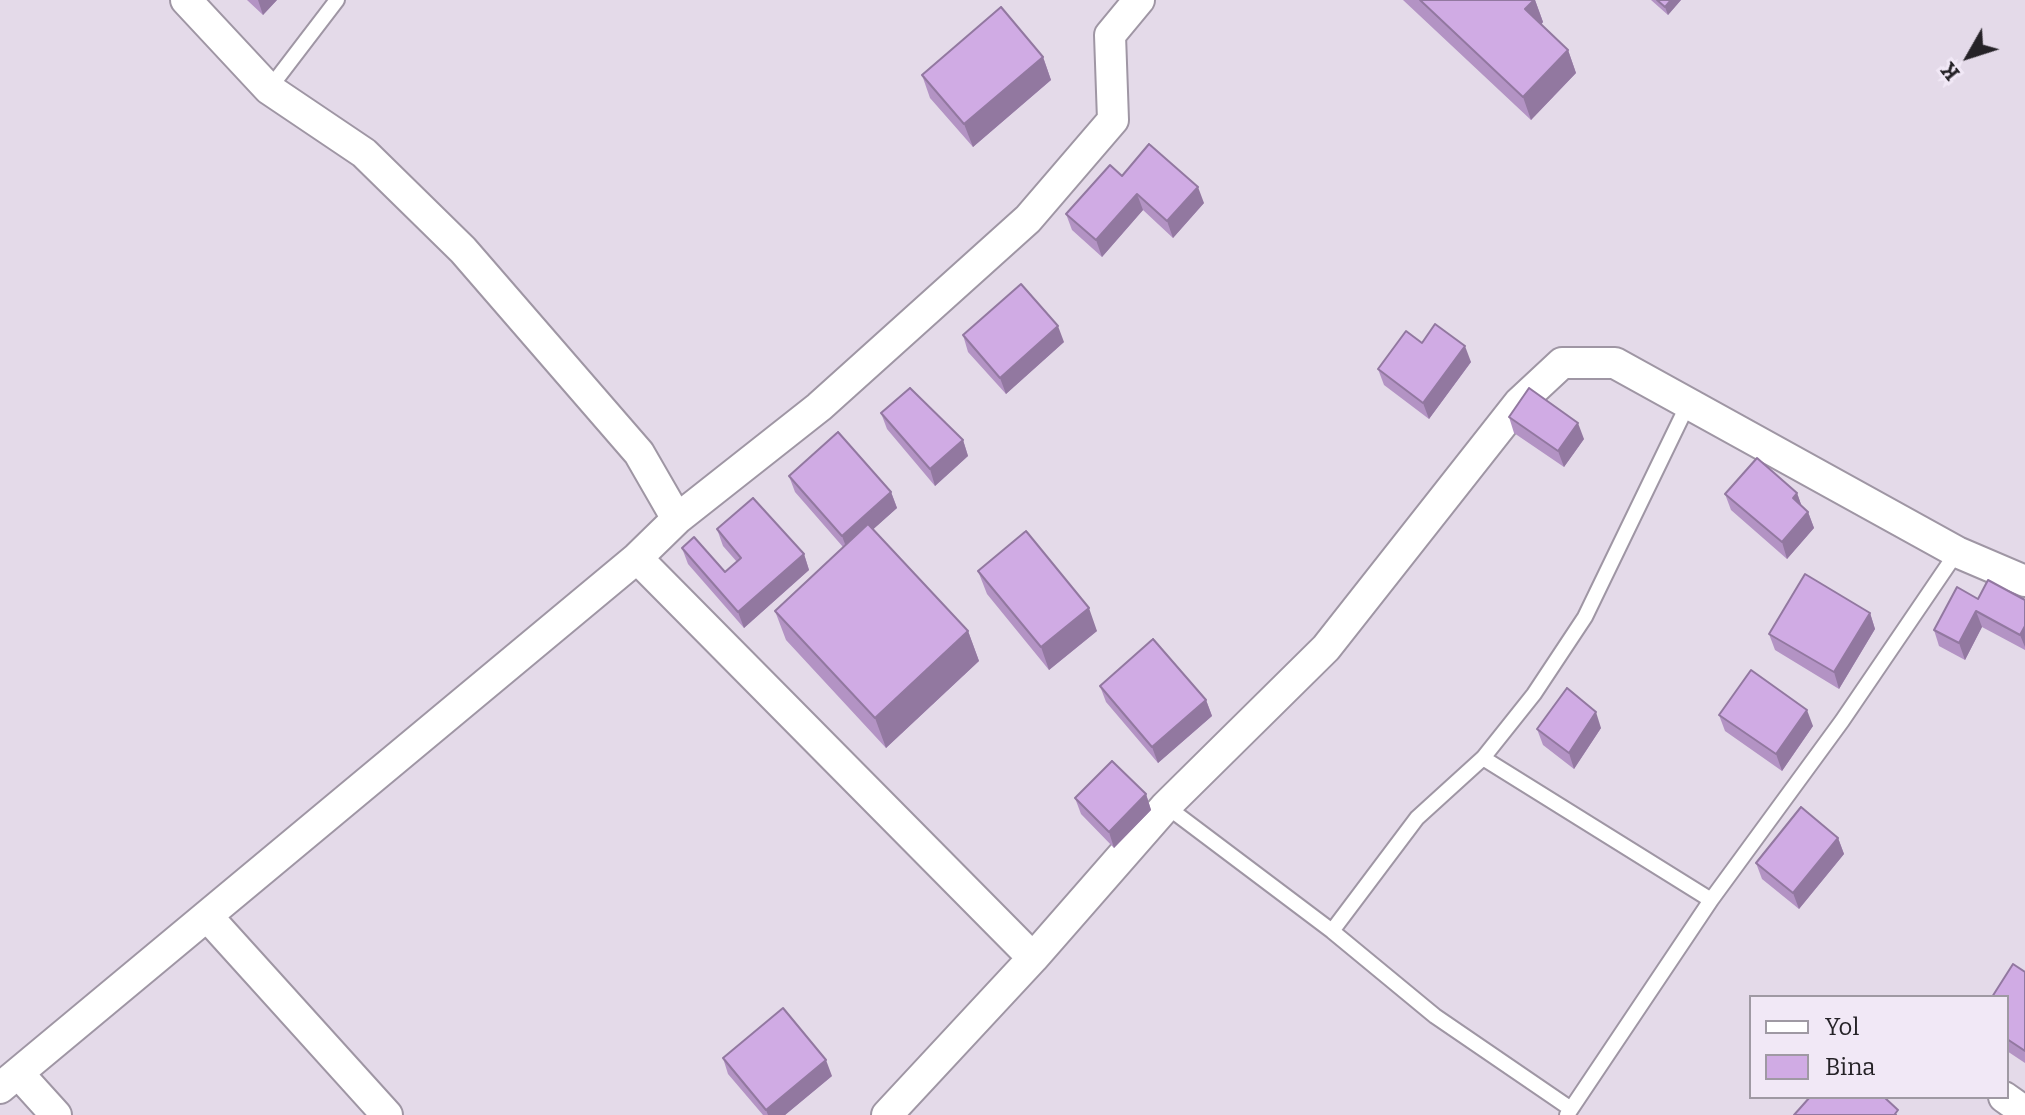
<!DOCTYPE html>
<html>
<head>
<meta charset="utf-8">
<style>
  body { margin:0 }
  #map { position:relative; width:2025px; height:1115px; overflow:hidden; background:#e4dae9; font-family:Bitter,serif }
  canvas { display:block }
  .legend { position:absolute; left:1749px; top:995px; width:260px; height:104px; box-sizing:border-box; background:#f1e8f6; border:2px solid #9f99a3; margin:0; padding:10px 14px; list-style:none; font-size:24px; color:#252227 }
  .legend li { display:flex; align-items:center; gap:16px; height:40px }
  .legend b { width:40px; border:2px solid #9f99a3 }
  .north { position:absolute; left:1929px; top:16px; width:80px; height:80px; -webkit-text-stroke:6px #f1e8f6; paint-order:stroke; rotate:231deg; font-size:22px; font-weight:700; line-height:32px; text-align:center; color:#252227 }
  .north::after { content:''; display:block; margin:auto; width:28px; height:36px; background:#252227; clip-path:polygon(50% 0,100% 100%,50% 72%,0 100%) }
</style>
</head>
<body>
<div id="map">
<canvas width="2025" height="1115"></canvas>
<ul class="legend">
<li><b style="height:10px;background:#fff"></b>Yol</li>
<li><b style="height:22px;background:#d0abe4"></b>Bina</li>
</ul>
<div class="north">K</div>
</div>
<script>
const ctx = document.querySelector('canvas').getContext('2d');
ctx.lineJoin = 'round';
function shape(rows) {
  const path = new Path2D();
  for (const r of rows) {
    path.moveTo(r[0], r[1]);
    for (let i = 2; i < r.length; i += 2) path.lineTo(r[i], r[i + 1]);
  }
  return path;
}
function trace(path, color, width, dash) {
  ctx.strokeStyle = color;
  ctx.lineWidth = width;
  ctx.lineCap = dash ? 'butt' : 'round';
  ctx.setLineDash(dash || []);
  ctx.stroke(path);
}
function fillPath(path, color) {
  ctx.fillStyle = color;
  ctx.fill(path, 'evenodd');
}
const service = shape([
  [269,89,337,0],
  [1483,758,1711,900],
  [1166,806,1332,931,1435,1016,1571,1109],
  [1332,931,1417,818,1483,758,1534,694,1585,617,1688,404],
  [1567,1115,1711,900,1842,721,1957,552]
]);
const minor = shape([
  [186,0,269,89,364,153,463,250,639,453,677,519],
  [637,558,1033,958,887,1115],
  [207,916,387,1115],
  [1033,958,1166,806,1326,648,1519,403,1562,363,1615,363,1957,552,2025,581],
  [18,1073,56,1115],
  [0,1088,637,558,677,519,819,407,1028,219,1113,120,1110,35,1139,0],
  [2004,1097,2025,1112]
]);
const wall = shape([
  [247,0,277,0,263,15],
  [1403,0,1535,0,1543,22,1541,25,1568,50,1576,73,1531,120],
  [1651,0,1681,0,1668,15],
  [1043,57,1051,80,973,147,930,98,922,75],
  [1122,176,1204,203,1173,238,1143,210,1102,257,1072,230,1066,214],
  [963,335,1064,342,1006,394,968,352],
  [1422,343,1471,362,1429,419,1384,385,1378,369],
  [881,413,963,440,968,456,935,486,887,429],
  [1509,417,1584,439,1564,467,1514,433],
  [789,476,891,492,897,508,873,529,968,631,979,661,886,748,786,640,775,611,843,547,795,492],
  [1797,493,1802,507,1808,512,1814,528,1787,559,1731,510,1725,494],
  [717,529,804,554,809,570,744,628,688,564,682,548,725,572,737,562,723,546],
  [978,571,1097,631,1049,670,987,594],
  [1978,599,2025,600,2025,650,1982,627,1965,660,1939,646,1934,630],
  [1870,613,1875,629,1839,689,1775,650,1769,634],
  [1100,686,1206,700,1212,716,1158,763,1106,702],
  [1719,715,1813,726,1782,771,1725,731],
  [1601,728,1574,769,1543,745,1537,729],
  [1146,794,1151,810,1114,848,1081,814,1075,798],
  [1838,838,1844,854,1799,909,1762,879,1756,863],
  [2025,972,2025,1063,2007,1051,2007,997],
  [723,1058,832,1076,785,1115,763,1115,728,1074]
]);
const shadedWall = shape([
  [258,0,277,0,263,15],
  [1534,0,1535,0,1543,22,1534,33,1525,9],
  [1671,0,1681,0,1668,15,1665,7],
  [1568,50,1576,73,1531,120,1523,97],
  [1043,57,1051,80,973,147,964,124],
  [1198,187,1204,203,1173,238,1167,221],
  [1137,194,1143,210,1102,257,1096,240],
  [1058,326,1064,342,1006,394,1000,378],
  [1465,346,1471,362,1429,419,1423,403],
  [1578,423,1584,439,1564,467,1558,451],
  [963,440,968,456,935,486,930,469],
  [891,492,897,508,848,552,842,536],
  [1797,493,1803,510,1793,498],
  [1808,512,1814,528,1787,559,1782,542],
  [804,554,809,570,744,628,738,612],
  [1089,608,1097,631,1049,670,1041,647],
  [1976,611,1982,627,1965,660,1959,643],
  [1870,613,1875,629,1839,689,1834,672],
  [2025,626,2025,647,2020,635],
  [968,631,979,661,886,748,875,718],
  [1206,700,1212,716,1158,763,1152,747],
  [1807,710,1813,726,1782,771,1776,754],
  [1596,712,1601,728,1574,769,1569,753],
  [1146,794,1151,810,1114,848,1109,832],
  [1838,838,1844,854,1799,909,1793,893],
  [826,1060,832,1076,785,1115,768,1115,766,1110]
]);
const building = shape([
  [1420,0,1534,0,1525,9,1568,50,1523,97,1420,0],
  [1657,0,1671,0,1665,7,1657,0],
  [1001,7,1043,57,964,124,922,75,1001,7],
  [1149,144,1198,187,1167,221,1137,194,1096,240,1066,214,1110,165,1122,176,1149,144],
  [1021,284,1058,326,1000,378,963,335,1021,284],
  [1435,324,1465,346,1423,403,1378,369,1406,331,1422,343,1435,324],
  [910,388,963,440,930,469,881,413,910,388],
  [1529,388,1578,423,1558,451,1509,417,1529,388],
  [838,432,891,492,842,536,789,476,838,432],
  [1757,458,1797,493,1793,498,1808,512,1782,542,1725,494,1757,458],
  [753,498,804,554,738,612,682,548,694,537,725,572,741,558,717,529,753,498],
  [868,524,968,631,875,718,775,611,868,524],
  [1026,531,1089,608,1041,647,978,571,1026,531],
  [1805,574,1870,613,1834,672,1769,634,1805,574],
  [1988,580,2025,600,2025,626,2020,635,1976,611,1959,643,1934,630,1957,587,1978,599,1988,580],
  [1153,639,1206,700,1152,747,1100,686,1153,639],
  [1751,670,1807,710,1776,754,1719,715,1751,670],
  [1567,688,1596,712,1569,753,1537,729,1567,688],
  [1112,761,1146,794,1109,832,1075,798,1112,761],
  [1801,807,1838,838,1793,893,1756,863,1801,807],
  [2013,964,2025,972,2025,1051,2007,1039,2007,997,1992,997,2013,964],
  [783,1008,826,1060,766,1110,723,1058,783,1008],
  [1810,1097,1884,1097,1898,1110,1895,1114,1896,1115,1794,1115,1810,1097]
]);
trace(service, '#9f96a4', 18);
trace(minor, '#9f96a4', 34);
trace(service, '#fff', 14);
trace(minor, '#fff', 30);
fillPath(wall, '#b393c4');
fillPath(shadedWall, '#9278a0');
fillPath(building, '#d0abe4');
trace(building, '#9278a0', 2);
</script>
</body>
</html>
